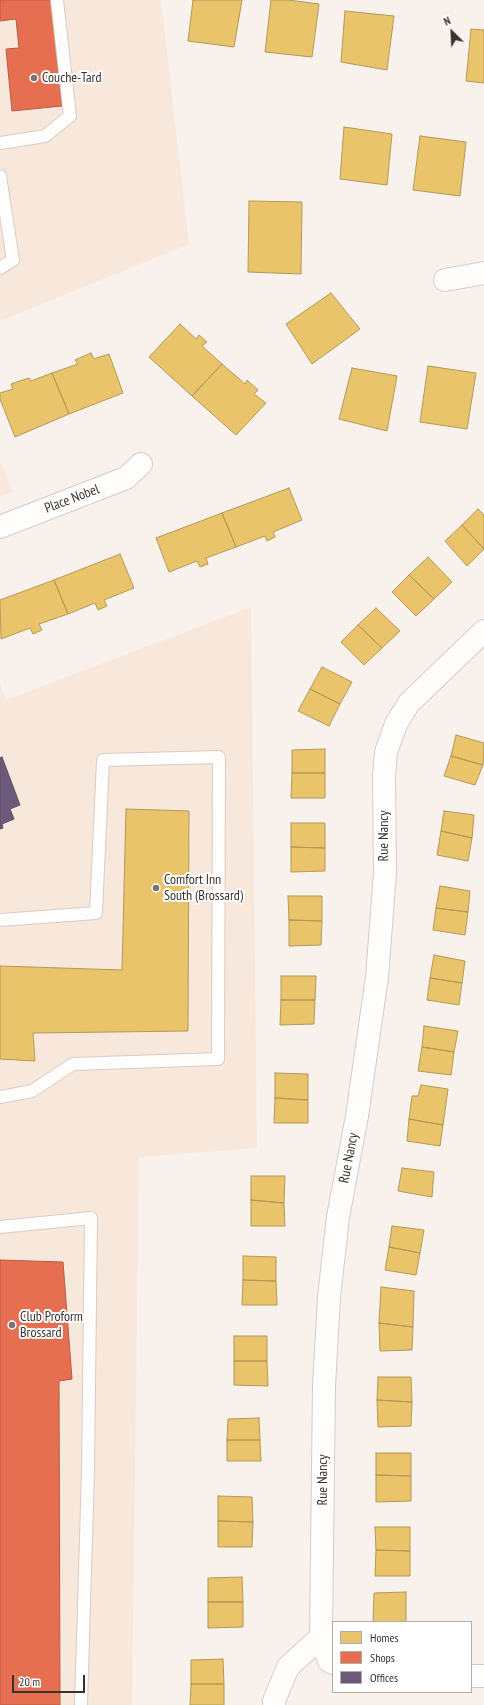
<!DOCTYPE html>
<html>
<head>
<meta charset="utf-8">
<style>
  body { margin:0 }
  #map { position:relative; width:484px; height:1705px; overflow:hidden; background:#f9f1ec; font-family:"PT Sans Narrow",sans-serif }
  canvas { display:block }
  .legend { position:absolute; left:332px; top:1621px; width:140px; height:72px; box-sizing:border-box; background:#fff; border:1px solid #afadab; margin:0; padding:5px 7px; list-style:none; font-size:12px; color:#38312d }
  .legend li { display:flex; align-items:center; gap:8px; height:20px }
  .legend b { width:20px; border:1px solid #afadab }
  .north { position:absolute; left:432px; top:12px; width:40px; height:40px; -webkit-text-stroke:3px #fff; paint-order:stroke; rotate:336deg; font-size:11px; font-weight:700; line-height:16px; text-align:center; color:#38312d }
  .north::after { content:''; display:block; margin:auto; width:14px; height:18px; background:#38312d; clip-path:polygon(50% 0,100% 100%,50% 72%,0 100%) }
  .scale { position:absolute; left:12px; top:1675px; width:73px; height:18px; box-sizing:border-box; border:2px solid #38312d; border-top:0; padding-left:5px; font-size:12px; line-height:14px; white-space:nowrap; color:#38312d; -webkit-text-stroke:3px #fff; paint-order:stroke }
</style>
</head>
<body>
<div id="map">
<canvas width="484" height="1705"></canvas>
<ul class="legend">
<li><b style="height:11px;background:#e9c46a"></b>Homes</li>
<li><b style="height:11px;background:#e76f51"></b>Shops</li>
<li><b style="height:11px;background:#6d597a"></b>Offices</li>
</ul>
<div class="north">N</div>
<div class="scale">20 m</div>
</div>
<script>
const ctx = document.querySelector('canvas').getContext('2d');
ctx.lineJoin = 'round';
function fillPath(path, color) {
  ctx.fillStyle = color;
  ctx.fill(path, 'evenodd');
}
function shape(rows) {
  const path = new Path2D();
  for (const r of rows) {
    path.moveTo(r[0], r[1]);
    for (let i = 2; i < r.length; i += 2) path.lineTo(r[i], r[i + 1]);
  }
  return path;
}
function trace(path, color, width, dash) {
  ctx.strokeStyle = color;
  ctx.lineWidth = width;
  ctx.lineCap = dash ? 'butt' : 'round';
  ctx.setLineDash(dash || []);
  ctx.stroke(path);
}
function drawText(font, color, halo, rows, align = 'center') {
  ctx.font = font + ' "PT Sans Narrow",sans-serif';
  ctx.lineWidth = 4;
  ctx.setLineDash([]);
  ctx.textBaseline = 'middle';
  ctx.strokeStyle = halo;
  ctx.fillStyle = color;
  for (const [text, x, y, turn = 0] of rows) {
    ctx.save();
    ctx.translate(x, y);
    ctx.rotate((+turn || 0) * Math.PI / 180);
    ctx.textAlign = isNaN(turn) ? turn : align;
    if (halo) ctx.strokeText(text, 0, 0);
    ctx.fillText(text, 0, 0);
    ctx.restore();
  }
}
const built = shape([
  [0,0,161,0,189,244,0,321],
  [0,461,13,492,0,496],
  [251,607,257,1148,139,1157,132,1705,0,1705,0,683,6,700]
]);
const homes = shape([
  [193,0,242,0,234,47,188,41,193,0],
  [271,0,288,0,319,4,312,57,265,52,271,0],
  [345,11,394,16,387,70,341,62,345,11],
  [471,29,484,30,484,83,466,81,471,29],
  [344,127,392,134,387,185,340,179,344,127],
  [420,136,466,142,460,196,413,190,420,136],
  [249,201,302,202,301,274,248,272,249,201],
  [331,293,360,329,312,364,286,324,331,293],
  [180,324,196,339,199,335,207,342,202,346,222,364,192,396,149,357,180,324],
  [91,353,94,359,109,354,123,393,69,414,52,373,78,364,75,360,91,353],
  [222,364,245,384,247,380,258,390,254,394,266,403,236,435,192,396,222,364],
  [428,366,476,373,467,429,420,422,428,366],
  [352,368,397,376,387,431,339,419,352,368],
  [52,373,69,414,15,437,0,399,0,393,13,389,11,384,29,378,31,381,52,373],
  [289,488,302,520,273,532,275,537,267,541,265,536,236,547,222,513,289,488],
  [478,509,484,515,484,549,462,525,478,509],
  [222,513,236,547,206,558,208,564,200,567,197,561,169,572,156,538,222,513],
  [462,525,484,549,467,566,445,541,462,525],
  [120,554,134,588,104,600,107,606,98,610,95,603,68,614,54,580,120,554],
  [428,557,452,582,434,599,409,575,428,557],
  [409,575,434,599,416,616,392,592,409,575],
  [54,580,68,614,39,624,42,630,33,634,30,628,1,639,0,600,54,580],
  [376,608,400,631,382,648,358,625,376,608],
  [358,625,382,648,364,665,341,642,358,625],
  [322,667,352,682,340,704,310,689,322,667],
  [310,689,340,704,329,726,298,711,310,689],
  [456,735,484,743,483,765,451,756,456,735],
  [325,749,325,773,292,773,292,750,325,749],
  [451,756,483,765,475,785,444,776,451,756],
  [292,773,325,773,325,798,291,798,292,773],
  [126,809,189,811,188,1031,33,1033,35,1061,0,1059,0,966,122,970,126,809],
  [444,811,474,815,472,838,441,831,444,811],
  [291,823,325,823,325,848,291,847,291,823],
  [441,831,472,838,468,861,437,855,441,831],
  [291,847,325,848,325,871,291,872,291,847],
  [440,886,470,891,468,912,436,908,440,886],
  [288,896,322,896,322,921,289,920,288,896],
  [436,908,468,912,465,935,433,930,436,908],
  [289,920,322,921,321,945,289,946,289,920],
  [434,955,465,961,462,983,430,978,434,955],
  [281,976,316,976,315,1000,281,1000,281,976],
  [430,978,462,983,459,1005,427,1000,430,978],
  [281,1000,315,1000,314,1024,280,1025,281,1000],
  [424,1026,458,1031,454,1052,422,1047,424,1026],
  [422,1047,454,1052,451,1075,418,1071,422,1047],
  [275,1073,308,1074,308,1100,275,1098,275,1073],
  [421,1085,448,1089,443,1125,409,1119,412,1096,418,1096,421,1085],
  [275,1098,308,1100,308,1123,274,1123,275,1098],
  [409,1119,443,1125,440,1146,407,1141,409,1119],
  [402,1168,434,1172,432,1197,398,1191,402,1168],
  [251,1176,285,1176,284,1203,251,1200,251,1176],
  [251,1200,284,1203,285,1226,251,1226,251,1200],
  [392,1226,424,1230,420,1253,389,1247,392,1226],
  [389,1247,420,1253,416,1275,385,1270,389,1247],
  [243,1256,276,1257,276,1281,243,1280,243,1256],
  [243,1280,276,1281,277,1305,242,1305,243,1280],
  [381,1287,414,1291,413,1327,379,1323,381,1287],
  [379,1323,413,1327,412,1350,380,1351,379,1323],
  [234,1336,267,1336,267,1361,234,1361,234,1336],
  [234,1361,267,1361,268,1386,234,1385,234,1361],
  [378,1377,411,1377,412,1402,377,1400,378,1377],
  [377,1400,412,1402,411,1426,378,1427,377,1400],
  [259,1418,260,1440,227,1440,228,1419,259,1418],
  [227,1440,260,1440,261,1461,227,1461,227,1440],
  [376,1453,411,1453,411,1476,376,1475,376,1453],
  [376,1475,411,1476,411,1501,376,1502,376,1475],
  [218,1496,252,1497,253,1522,218,1521,218,1496],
  [218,1521,253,1522,252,1547,218,1547,218,1521],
  [375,1527,410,1527,410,1551,376,1550,375,1527],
  [376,1550,410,1551,410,1576,375,1576,376,1550],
  [242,1577,243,1602,208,1602,208,1578,242,1577],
  [406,1592,406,1622,373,1622,374,1593,406,1592],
  [208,1602,243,1602,243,1627,208,1628,208,1602],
  [223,1659,224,1684,191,1684,191,1660,223,1659],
  [191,1684,224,1684,224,1705,190,1705,191,1684]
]);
const shops = shape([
  [0,0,51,0,62,106,12,111,6,49,19,48,16,19,0,21,0,0],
  [0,1260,63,1262,72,1379,59,1381,60,1705,0,1705,0,1260]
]);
const offices = shape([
  [2,757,20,805,10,809,14,819,2,824,3,828,0,829,0,758,2,757]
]);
const service = shape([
  [0,143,45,136,70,116,57,0],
  [0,176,13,260,0,268],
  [0,920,96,913,103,760,219,757,218,1059,73,1064,32,1091,0,1097],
  [0,1227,91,1218,88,1471,81,1705]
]);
const minor = shape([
  [445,280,484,273],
  [0,527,126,478,141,464],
  [321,1637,329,1661,333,1663],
  [471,1676,484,1676],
  [274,1705,274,1701,288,1667,321,1637,324,1386,329,1297,338,1217,357,1116,377,977,385,873,384,776,386,752,396,724,409,703,484,631]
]);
const markers = [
  [34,78,4,"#7c7470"],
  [156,888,4,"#7c7470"],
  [12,1325,4,"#7c7470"]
];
const poiNames = [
  ["Couche-Tard",42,78],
  ["Comfort Inn",164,880],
  ["South (Brossard)",164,896],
  ["Club Proform",20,1317],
  ["Brossard",20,1333]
];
const streetNames = [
  ["Place Nobel",72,499,-21],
  ["Rue Nancy",384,836,-90],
  ["Rue Nancy",349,1158,-79],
  ["Rue Nancy",323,1480,-90]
];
fillPath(built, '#f8e8dc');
fillPath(homes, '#e9c46a');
trace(homes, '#b49858', 1);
fillPath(shops, '#e76f51');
trace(shops, '#b25c46', 1);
fillPath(offices, '#6d597a');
trace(offices, '#5d4d63', 1);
trace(service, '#d4cdc9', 14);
trace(minor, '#d4cdc9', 24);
trace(service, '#fefdfc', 12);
trace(minor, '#fefdfc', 22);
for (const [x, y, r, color] of markers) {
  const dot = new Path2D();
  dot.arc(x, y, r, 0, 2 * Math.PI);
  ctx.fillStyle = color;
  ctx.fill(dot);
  trace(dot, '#fff', 1.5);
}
drawText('14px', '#38312d', '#fff', poiNames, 'left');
drawText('14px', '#38312d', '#fff', streetNames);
</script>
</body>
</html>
